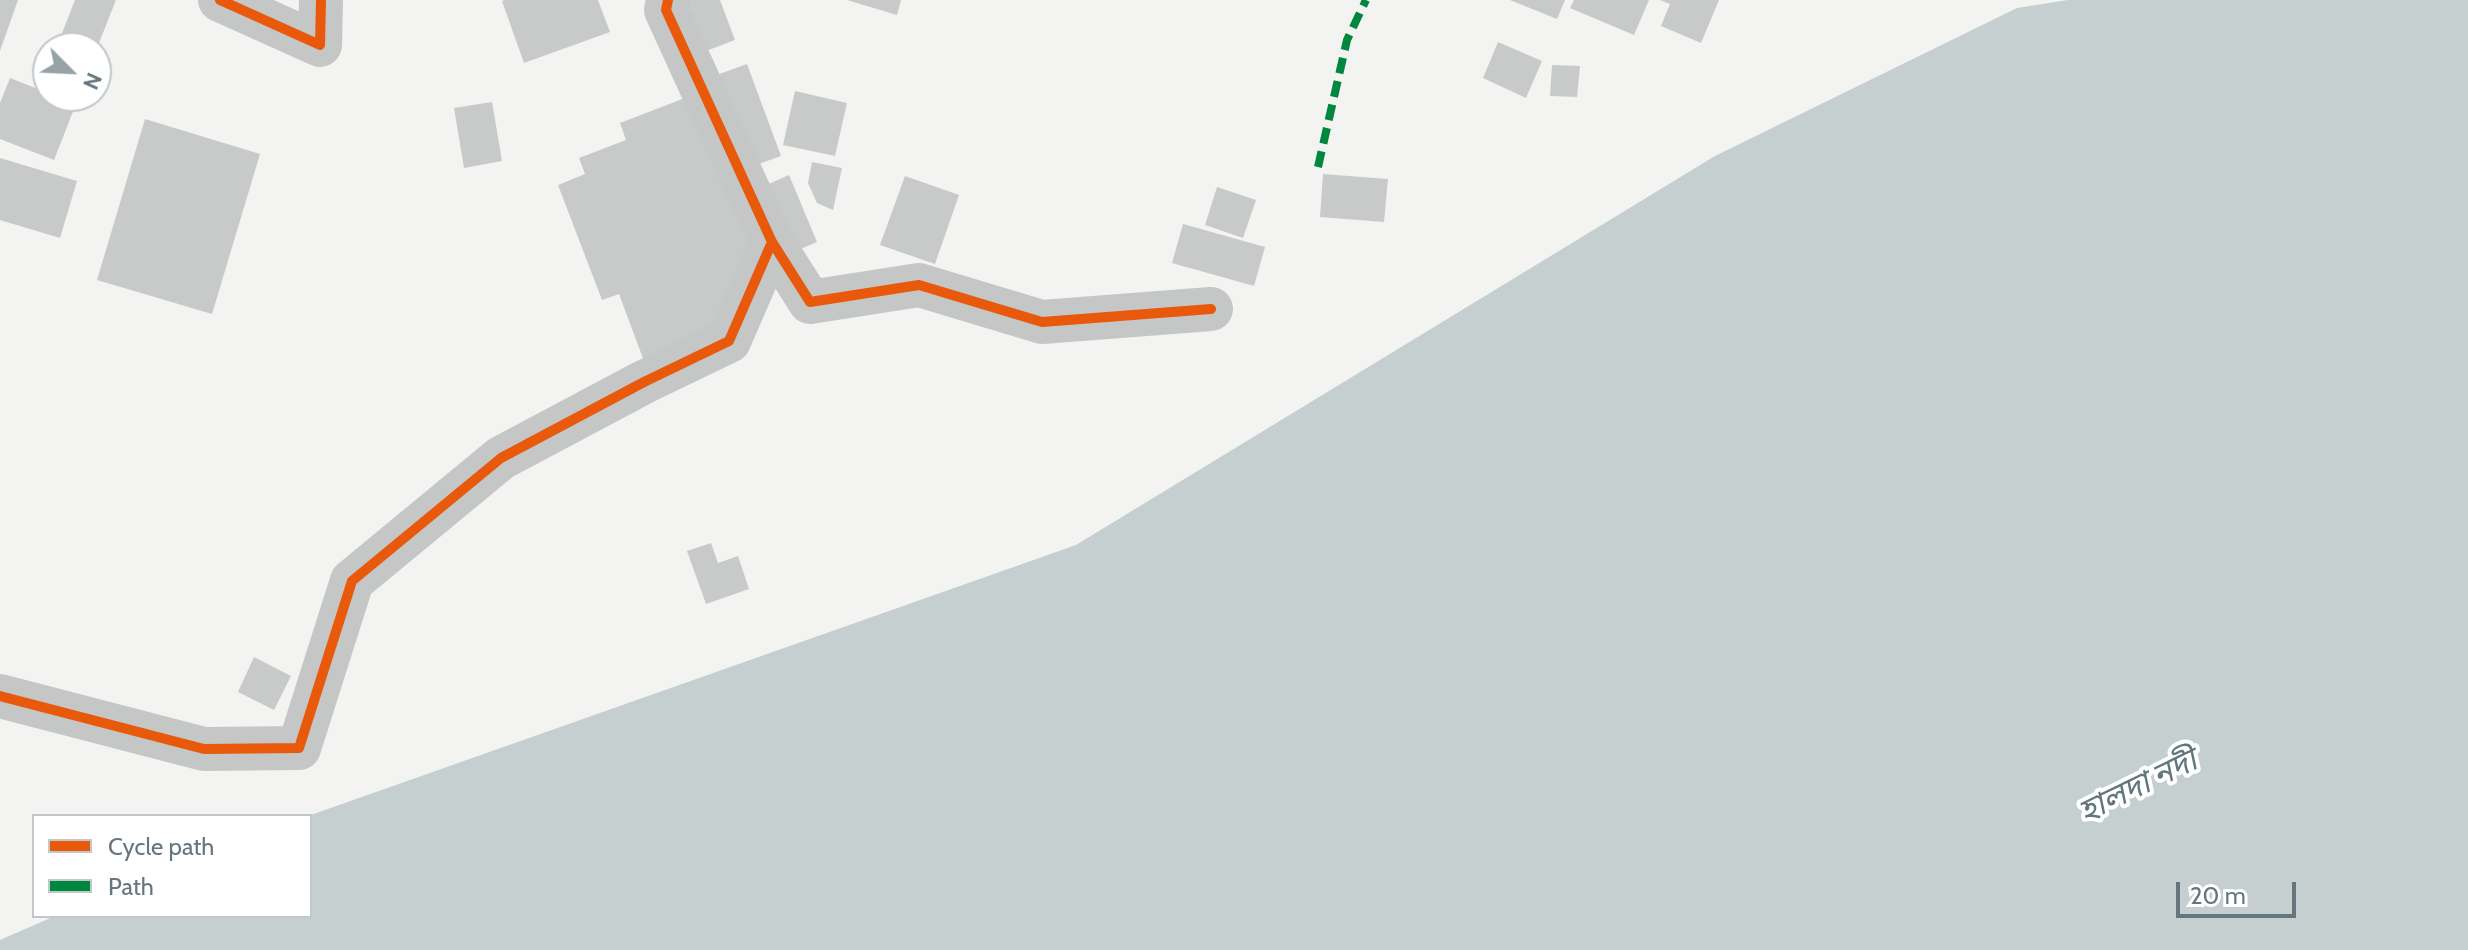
<!DOCTYPE html>
<html>
<head>
<meta charset="utf-8">
<style>
  body { margin:0 }
  #map { position:relative; width:2468px; height:950px; overflow:hidden; background:#f3f3f1; font-family:Cabin,sans-serif }
  canvas { display:block }
  .legend { position:absolute; left:32px; top:814px; width:280px; height:104px; box-sizing:border-box; background:#fff; border:2px solid #c1c8cc; margin:0; padding:10px 14px; list-style:none; font-size:24px; color:#65767f }
  .legend li { display:flex; align-items:center; gap:16px; height:40px }
  .legend b { width:40px; border:2px solid #c1c8cc }
  .north { position:absolute; left:32px; top:32px; width:80px; height:80px; box-sizing:border-box; background:#fff; border:2px solid #c1c8cc; border-radius:50%; rotate:114deg; font-size:22px; font-weight:700; line-height:32px; text-align:center; color:#65767f }
  .north::after { content:''; display:block; margin:auto; width:28px; height:36px; background:#97a2a7; clip-path:polygon(50% 0,100% 100%,50% 72%,0 100%) }
  .scale { position:absolute; left:2176px; top:882px; width:120px; height:36px; box-sizing:border-box; border:4px solid #65767f; border-top:0; padding-left:10px; font-size:24px; line-height:28px; white-space:nowrap; color:#65767f; -webkit-text-stroke:6px #fff; paint-order:stroke }
</style>
</head>
<body>
<div id="map">
<canvas width="2468" height="950"></canvas>
<ul class="legend">
<li><b style="height:10px;background:#e8590c"></b>Cycle path</li>
<li><b style="height:10px;background:#00873e"></b>Path</li>
</ul>
<div class="north">N</div>
<div class="scale">20 m</div>
</div>
<script>
const ctx = document.querySelector('canvas').getContext('2d');
ctx.lineJoin = 'round';
function fillPath(path, color) {
  ctx.fillStyle = color;
  ctx.fill(path, 'evenodd');
}
function shape(rows) {
  const path = new Path2D();
  for (const r of rows) {
    path.moveTo(r[0], r[1]);
    for (let i = 2; i < r.length; i += 2) path.lineTo(r[i], r[i + 1]);
  }
  return path;
}
function trace(path, color, width, dash) {
  ctx.strokeStyle = color;
  ctx.lineWidth = width;
  ctx.lineCap = dash ? 'butt' : 'round';
  ctx.setLineDash(dash || []);
  ctx.stroke(path);
}
function drawText(font, color, halo, rows, align = 'center') {
  ctx.font = font + ' Cabin,"Noto Sans Bengali",sans-serif';
  ctx.lineWidth = 8;
  ctx.setLineDash([]);
  ctx.textBaseline = 'middle';
  ctx.strokeStyle = halo;
  ctx.fillStyle = color;
  for (const [text, x, y, turn = 0] of rows) {
    ctx.save();
    ctx.translate(x, y);
    ctx.rotate((+turn || 0) * Math.PI / 180);
    ctx.textAlign = isNaN(turn) ? turn : align;
    if (halo) ctx.strokeText(text, 0, 0);
    ctx.fillText(text, 0, 0);
    ctx.restore();
  }
}
const water = shape([
  [2068,0,2468,0,2468,950,0,950,0,940,55,916,310,916,308,816,1076,545,1715,156,2017,8]
]);
const building = shape([
  [0,0,18,0,0,51],
  [75,0,116,0,97,48,57,46],
  [505,0,598,0,610,32,524,63,502,1],
  [686,0,720,0,735,40,706,51],
  [847,0,901,0,897,15],
  [1510,0,1565,0,1557,19],
  [1574,0,1649,0,1634,35,1570,8],
  [1660,0,1719,0,1701,43,1661,26,1670,4],
  [1498,42,1542,61,1526,98,1483,78],
  [747,64,781,156,745,169,711,77],
  [1552,65,1580,66,1577,97,1550,96],
  [10,78,48,93,48,96,56,96,76,104,54,160,0,139,0,103],
  [795,91,847,103,835,156,783,145],
  [698,93,759,258,726,325,644,361,619,294,602,300,558,185,585,174,579,158,626,140,620,123],
  [492,102,502,161,464,168,454,108],
  [145,119,260,154,212,314,97,280],
  [0,158,77,181,60,238,0,220],
  [812,162,842,168,833,210,817,203,808,183],
  [1323,174,1388,179,1384,222,1320,217],
  [789,175,817,242,782,257,755,190],
  [905,176,959,195,935,264,880,245],
  [1217,187,1256,200,1243,238,1205,225],
  [1183,224,1265,247,1254,286,1172,263],
  [711,543,718,563,738,556,749,589,706,604,687,551],
  [254,657,291,676,274,710,238,692]
]);
const minor = shape([
  [220,0,320,45,321,0],
  [772,242,810,302,919,285,1042,322,1211,309],
  [0,696,204,749,299,748,352,581,501,458,644,382,729,341,772,242,666,10,668,0]
]);
const quiet = shape([
  [1318,167,1347,40,1366,0]
]);
const cycleway = shape([
  [220,0,320,45,321,0],
  [772,242,810,302,919,285,1042,322,1211,309],
  [0,696,204,749,299,748,352,581,501,458,644,382,729,341,772,242,666,10,668,0]
]);
const waterNames = [
  ["হালদা নদী",2138,787,-26]
];
fillPath(water, '#c5cfcf');
fillPath(building, '#c8caca');
trace(minor, '#c5c7c7', 44);
trace(quiet, '#00873e', 8, [16, 8]);
trace(cycleway, '#e8590c', 10);
drawText('italic 32px', '#61777c', '#fff', waterNames);
</script>
</body>
</html>
